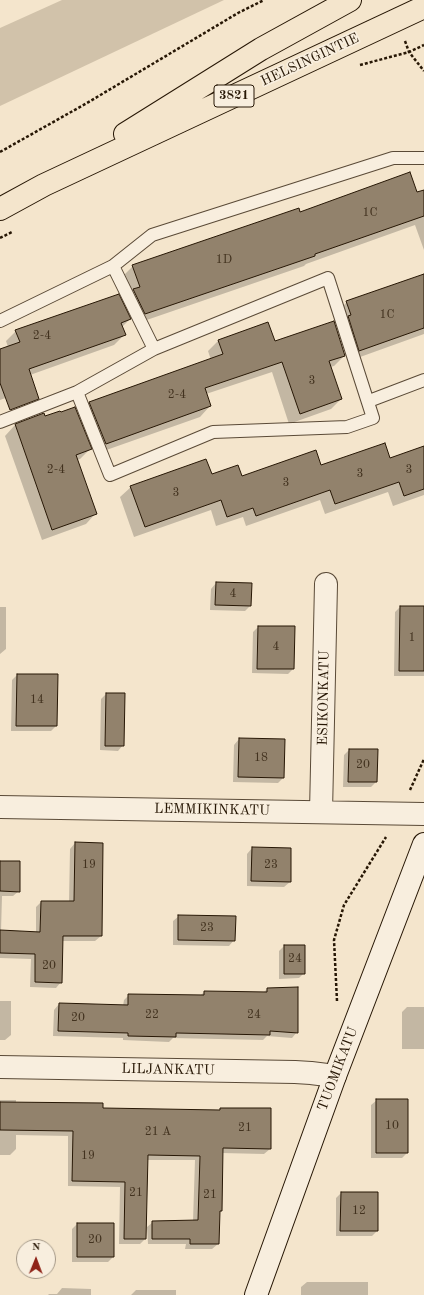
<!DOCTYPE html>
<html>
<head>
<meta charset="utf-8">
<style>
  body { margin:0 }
  #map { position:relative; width:424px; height:1295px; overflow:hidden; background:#f4e5cc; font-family:"Old Standard TT",serif }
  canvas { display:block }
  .north { position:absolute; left:16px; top:1239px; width:40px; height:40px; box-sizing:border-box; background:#f8eede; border:1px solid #a49887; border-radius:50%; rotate:1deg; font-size:11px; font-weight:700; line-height:16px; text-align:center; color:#271705 }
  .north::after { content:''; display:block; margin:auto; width:14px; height:18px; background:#8f2418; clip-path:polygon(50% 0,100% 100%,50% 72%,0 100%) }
</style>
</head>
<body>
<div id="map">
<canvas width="424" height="1295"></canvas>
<div class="north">N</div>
</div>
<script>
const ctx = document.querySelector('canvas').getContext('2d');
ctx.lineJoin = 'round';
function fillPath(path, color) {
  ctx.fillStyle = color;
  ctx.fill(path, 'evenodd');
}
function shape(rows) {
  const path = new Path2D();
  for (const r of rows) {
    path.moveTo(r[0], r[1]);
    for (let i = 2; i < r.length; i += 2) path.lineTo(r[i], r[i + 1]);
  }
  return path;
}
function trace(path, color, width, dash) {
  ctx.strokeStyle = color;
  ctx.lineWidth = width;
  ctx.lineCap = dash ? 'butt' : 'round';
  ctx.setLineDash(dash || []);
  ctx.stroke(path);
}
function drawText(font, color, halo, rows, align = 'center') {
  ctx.font = font + ' "Old Standard TT",serif';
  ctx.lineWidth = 3.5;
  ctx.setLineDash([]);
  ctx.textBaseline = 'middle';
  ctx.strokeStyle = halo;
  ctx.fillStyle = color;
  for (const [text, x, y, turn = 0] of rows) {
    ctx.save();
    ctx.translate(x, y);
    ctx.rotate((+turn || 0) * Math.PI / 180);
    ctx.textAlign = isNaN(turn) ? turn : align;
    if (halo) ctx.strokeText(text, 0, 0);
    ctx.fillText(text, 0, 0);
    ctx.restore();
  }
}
const green = shape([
  [62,0,224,0,0,106,0,28]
]);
const shadow = shape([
  [424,191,424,250,415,225,306,264,304,266,135,324,123,300,129,294,123,276,133,266,299,213,417,193],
  [424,275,424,334,349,361,336,313,347,302],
  [130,319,122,327,124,335,114,345,30,375,22,392,0,400,0,350,8,347,6,341,16,331],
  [268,324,274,342,344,356,334,366,330,367,341,399,331,409,289,424,272,372,206,394,210,406,200,417,95,454,79,414,90,403,211,360,208,351,218,341],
  [44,414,45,417,90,449,80,459,77,460,96,513,86,524,42,540,5,436,15,425],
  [424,447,424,495,393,506,388,492,325,514,320,500,246,526,243,517,216,526,211,510,134,537,120,497,131,487,211,475,242,477,321,466,390,459],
  [216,583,250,606,245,611,210,610,211,589],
  [0,607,6,607,6,649,0,654],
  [400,607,424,607,424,676,394,676,395,612],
  [258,627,294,627,293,669,288,674,252,673,253,632],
  [17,675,56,726,51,731,11,731,12,680],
  [106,694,123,745,118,751,100,750,101,699],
  [239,739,283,778,278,783,233,782,234,745],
  [349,750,376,782,371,787,343,787,344,755],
  [75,843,102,844,101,936,95,941,62,941,61,982,56,988,30,987,31,959,0,958,0,862,19,891,13,896,2,896,1,931,36,933,36,907,41,902,69,902,70,849],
  [252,848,290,882,284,887,247,886,247,854],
  [179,916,234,940,229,946,173,945,173,921],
  [284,946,304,973,299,978,279,979,279,951],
  [267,989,297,1032,292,1038,267,1036,263,1040,173,1038,169,1042,123,1040,123,1038,53,1036,54,1010,59,1004,123,1006,124,1000,129,995,200,996,204,992,263,993],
  [0,1001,11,1001,11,1035,5,1040,0,1040],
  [407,1007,424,1007,424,1049,402,1049,402,1012],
  [0,1100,16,1100,16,1103,102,1109,219,1111,221,1109,270,1149,264,1154,222,1153,221,1211,219,1213,218,1244,212,1249,185,1249,186,1244,148,1244,147,1227,153,1222,193,1221,195,1160,147,1160,145,1239,140,1244,119,1244,120,1187,68,1186,68,1136,16,1135,16,1149,10,1155,0,1155],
  [377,1100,407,1153,402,1158,371,1158,371,1105],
  [341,1193,377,1231,372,1236,336,1236,336,1198],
  [77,1224,113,1257,108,1262,72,1262,72,1229],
  [307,1282,368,1282,368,1295,301,1295,301,1287],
  [62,1288,91,1289,91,1295,48,1295,49,1294,57,1294],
  [136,1290,176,1290,176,1295,131,1295]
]);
const building = shape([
  [410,172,417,192,424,190,424,216,315,254,315,256,145,314,133,289,140,287,132,265,299,208,300,212,410,172],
  [424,274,424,328,359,351,348,316,351,315,346,301,424,274],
  [119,294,131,319,121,323,126,335,29,369,39,399,10,410,0,383,0,349,20,342,15,330,119,294],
  [334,321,345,356,329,361,342,399,300,414,282,362,205,388,211,406,106,444,89,402,223,354,218,340,268,322,275,341,334,321],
  [75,407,92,449,76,455,97,514,52,530,15,424,44,413,45,416,60,411,61,412,75,407],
  [385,443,390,458,424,446,424,489,404,496,399,482,335,504,330,490,256,516,253,508,227,517,221,500,145,527,130,486,206,459,212,474,238,465,242,476,316,450,321,465,385,443],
  [216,582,252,583,251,606,215,605,216,582],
  [400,606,424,606,424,671,399,671,400,606],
  [258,626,295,626,294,669,257,669,258,626],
  [17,674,58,674,57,726,16,726,17,674],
  [106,693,125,693,124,746,105,746,106,693],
  [239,738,285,739,284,778,238,777,239,738],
  [349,749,378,749,377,782,348,782,349,749],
  [75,842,103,843,102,936,63,936,62,983,35,982,35,954,0,953,0,930,40,932,41,901,74,901,75,842],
  [252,847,291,848,291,882,251,881,252,847],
  [0,861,20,861,20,892,0,891,0,861],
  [178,915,236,916,235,941,178,940,178,915],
  [284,945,305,945,305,974,284,974,284,945],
  [298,987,298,1033,270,1031,270,1035,176,1033,176,1037,128,1036,128,1033,58,1031,59,1003,128,1005,128,994,204,995,204,991,267,992,267,988,298,987],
  [376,1099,408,1099,408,1153,376,1153,376,1099],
  [0,1102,103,1103,103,1108,220,1110,220,1108,271,1108,271,1149,223,1148,222,1211,220,1211,219,1244,190,1244,190,1239,152,1239,152,1221,198,1220,200,1156,148,1155,146,1239,124,1239,125,1182,72,1181,73,1131,0,1130,0,1102],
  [341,1192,378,1192,378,1231,340,1231,341,1192],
  [77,1223,114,1223,114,1257,77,1257,77,1223]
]);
const path = shape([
  [405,41,409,52,424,71],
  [360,65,409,52,424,45],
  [0,152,87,103,238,13,264,0],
  [0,238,12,232],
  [410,790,424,759],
  [337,1001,334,940,344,905,386,837]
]);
const lane = shape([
  [0,321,113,266,152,235,393,158,424,158],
  [77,392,110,475,213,432,347,427,373,418,328,278,154,349],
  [369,401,424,380],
  [0,422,77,392,154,349,113,266]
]);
const street = shape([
  [0,807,424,814],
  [321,812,326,584],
  [0,1067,295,1072,311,1073,335,1076]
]);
const secondary = shape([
  [256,1295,335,1076,424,844]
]);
const primary = shape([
  [125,134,261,49,350,0],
  [0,209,44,185,424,7]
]);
const numberNames = [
  ["1C",370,213],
  ["1D",224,260],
  ["1C",387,315],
  ["2-4",42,336],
  ["3",312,381],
  ["2-4",177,395],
  ["2-4",56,470],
  ["3",409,470],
  ["3",360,474],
  ["3",286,483],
  ["3",176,493],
  ["4",233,594],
  ["1",412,638],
  ["4",276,647],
  ["14",37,700],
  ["18",261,758],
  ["20",363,765],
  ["19",89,865],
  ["23",271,865],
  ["23",207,928],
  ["24",295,959],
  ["20",49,966],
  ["22",152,1015],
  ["24",254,1015],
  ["20",78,1018],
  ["10",392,1126],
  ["21",245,1128],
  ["21 A",158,1132],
  ["19",88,1156],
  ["21",136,1193],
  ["21",210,1195],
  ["12",359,1211],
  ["20",95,1240]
];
const shields = [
  [234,96,40]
];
const shieldNames = [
  ["3821",234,96]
];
const streetNames = [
  ["HELSINGINTIE",310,60,-25],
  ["ESIKONKATU",324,698,-89],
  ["LEMMIKINKATU",212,810,1],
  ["TUOMIKATU",338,1069,-69],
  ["LILJANKATU",168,1070,1]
];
fillPath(green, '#d1c2aa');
fillPath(shadow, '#0003');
fillPath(building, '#92826c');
trace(building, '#271705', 1);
trace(lane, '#5a4a37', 14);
trace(street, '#5a4a37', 24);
trace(secondary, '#271705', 24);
trace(primary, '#271705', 24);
trace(path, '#271705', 2.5, [3, 2]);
trace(lane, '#f8eede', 12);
trace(street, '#f8eede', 22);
trace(secondary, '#f8eede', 22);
trace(primary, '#f4e5cc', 22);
drawText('12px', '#42321f', null, numberNames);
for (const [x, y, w] of shields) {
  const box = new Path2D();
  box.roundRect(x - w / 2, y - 11, w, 22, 3);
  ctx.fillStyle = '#f8eede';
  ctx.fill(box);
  trace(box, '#271705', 1);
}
drawText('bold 13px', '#271705', null, shieldNames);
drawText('14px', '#271705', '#f8eede', streetNames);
</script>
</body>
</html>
